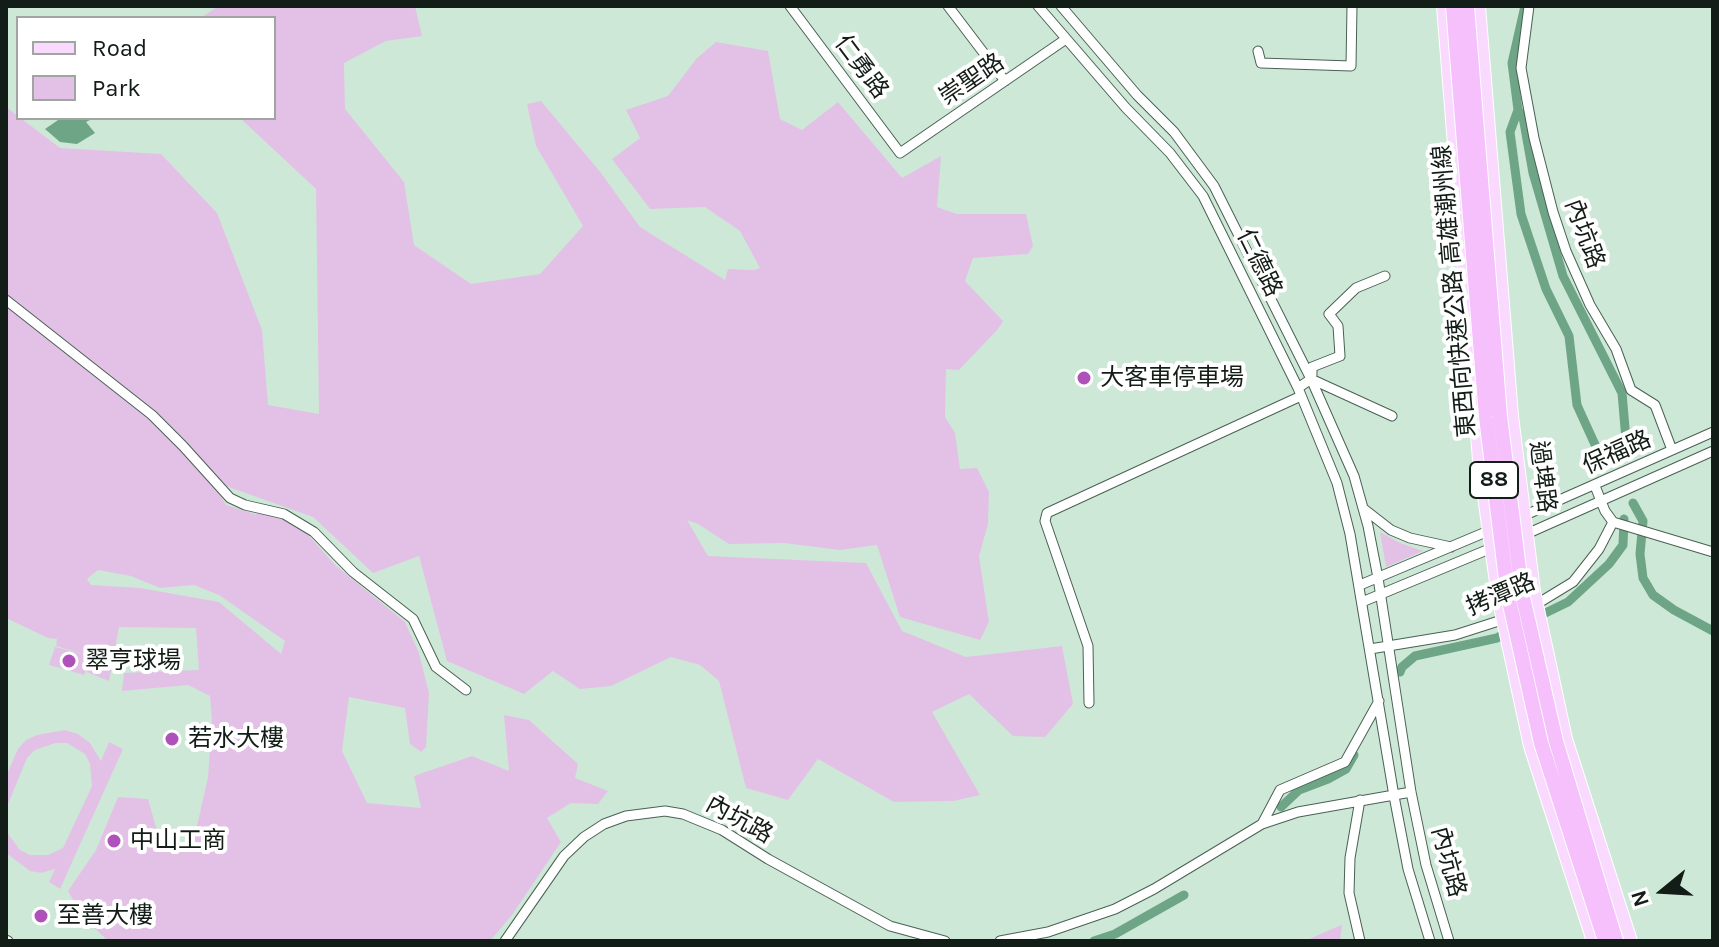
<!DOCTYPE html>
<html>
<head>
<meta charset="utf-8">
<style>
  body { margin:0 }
  #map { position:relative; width:1719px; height:947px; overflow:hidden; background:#cee8d8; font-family:Karla,sans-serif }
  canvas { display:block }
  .frame { position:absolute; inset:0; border:8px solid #131d17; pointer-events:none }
  .legend { position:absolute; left:16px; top:16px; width:260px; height:104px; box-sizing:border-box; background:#fff; border:2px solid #a1a5a2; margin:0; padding:10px 14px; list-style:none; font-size:24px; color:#131d17 }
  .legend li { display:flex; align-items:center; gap:16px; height:40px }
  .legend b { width:40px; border:2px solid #a1a5a2 }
  .north { position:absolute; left:1623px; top:851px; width:80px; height:80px; -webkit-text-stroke:6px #fff; paint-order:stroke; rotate:252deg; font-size:22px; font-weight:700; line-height:32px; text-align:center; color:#131d17 }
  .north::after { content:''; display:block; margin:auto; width:28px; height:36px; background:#131d17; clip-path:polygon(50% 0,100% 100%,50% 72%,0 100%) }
</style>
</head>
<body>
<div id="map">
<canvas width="1719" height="947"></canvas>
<div class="frame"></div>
<ul class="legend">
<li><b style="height:10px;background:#f9d9fd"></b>Road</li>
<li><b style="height:22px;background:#e3c1e6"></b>Park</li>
</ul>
<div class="north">N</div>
</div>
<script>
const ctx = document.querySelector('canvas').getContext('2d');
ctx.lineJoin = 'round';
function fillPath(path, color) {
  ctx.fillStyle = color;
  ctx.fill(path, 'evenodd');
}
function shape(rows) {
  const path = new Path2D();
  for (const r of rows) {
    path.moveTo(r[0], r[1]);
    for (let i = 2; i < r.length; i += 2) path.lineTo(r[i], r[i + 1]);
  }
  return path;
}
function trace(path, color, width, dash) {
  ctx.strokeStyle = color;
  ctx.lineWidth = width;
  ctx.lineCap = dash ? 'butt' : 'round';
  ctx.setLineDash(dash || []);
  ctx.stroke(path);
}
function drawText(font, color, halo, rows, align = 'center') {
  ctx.font = font + ' Karla,"Noto Sans TC",sans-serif';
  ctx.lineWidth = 8;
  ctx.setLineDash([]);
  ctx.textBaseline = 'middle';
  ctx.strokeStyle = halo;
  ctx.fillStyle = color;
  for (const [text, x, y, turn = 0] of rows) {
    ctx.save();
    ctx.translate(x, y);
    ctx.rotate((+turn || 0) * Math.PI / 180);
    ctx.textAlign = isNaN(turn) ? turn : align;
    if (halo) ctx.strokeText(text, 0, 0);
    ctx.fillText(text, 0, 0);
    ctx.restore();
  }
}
const green = shape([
  [219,6,415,6,422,36,386,41,344,63,345,109,404,182,414,245,471,284,540,274,583,226,536,146,527,104,541,101,601,173,640,227,725,280,728,269,754,270,760,268,740,231,705,207,650,209,612,159,640,138,626,110,668,96,697,58,716,42,768,51,780,119,802,130,838,102,902,178,941,156,937,207,957,214,1026,214,1033,246,1028,254,973,258,965,281,1003,321,998,329,959,370,946,369,945,417,955,433,960,469,977,468,989,492,988,524,979,556,989,622,980,640,900,617,877,545,840,550,784,543,729,544,698,524,687,520,708,556,866,563,902,631,966,657,1062,646,1073,704,1045,737,1013,736,969,694,932,712,980,795,953,801,894,802,818,759,788,800,746,788,719,681,700,665,671,657,611,686,580,689,553,671,524,694,447,661,419,556,373,573,313,517,226,486,196,455,226,505,255,514,281,512,303,529,335,565,405,622,419,653,429,693,426,747,421,752,410,744,405,708,349,697,342,751,367,803,421,808,414,776,472,756,509,771,504,715,529,720,578,764,575,778,608,791,598,804,571,803,547,818,561,842,512,915,490,941,108,941,84,918,68,891,96,850,118,797,148,799,162,849,193,844,208,777,212,720,210,696,188,685,122,691,124,673,199,670,196,628,119,627,109,681,87,672,87,669,84,675,49,665,55,647,86,655,56,646,57,639,48,638,6,618,6,107,60,148,161,154,217,213,262,330,268,405,319,414,316,189,240,118,274,118,274,18,200,18],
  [98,570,131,576,160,588,194,585,219,595,285,641,281,654,219,602,140,588,91,585,87,579],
  [1380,532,1400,543,1423,551,1386,567],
  [65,730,78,734,90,743,101,761,109,742,123,749,60,889,49,882,55,869,41,873,30,871,6,853,6,831,20,850,30,855,48,855,63,848,92,786,90,764,85,754,67,743,55,743,35,750,27,758,6,809,6,776,18,749,26,740,37,735],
  [1342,925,1340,941,1305,941,1341,925]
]);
const water = shape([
  [61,118,94,118,86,122,95,133,77,144,60,142,45,129]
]);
const canal = shape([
  [1525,6,1512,63,1518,110,1523,117,1533,173,1563,276,1622,393,1627,451],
  [1518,110,1510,132,1521,214,1546,289,1569,336,1577,405,1602,460],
  [1633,503,1643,521,1640,554,1643,578,1653,595,1674,610,1713,631],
  [1537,617,1568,602,1609,564,1623,545,1624,519],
  [1400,672,1402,667,1415,656,1497,638,1509,631],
  [1281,807,1299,790,1328,779,1346,769,1354,755],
  [1094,941,1115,934,1184,895]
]);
const minor = shape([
  [790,6,900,153,1066,39],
  [948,6,1005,81],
  [1038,6,1126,108,1170,153,1203,196,1298,388,1337,483,1350,534,1394,796,1408,869,1430,941],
  [1061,6,1137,95,1174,132,1214,186,1311,379,1354,476,1368,526,1378,578,1411,792,1426,865,1449,941],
  [1529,6,1521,68,1534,138,1553,212,1566,251,1590,305,1616,349,1631,390,1655,405,1672,450],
  [1258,51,1261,63,1351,66,1352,6],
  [6,300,152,415,183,446,230,498,245,505,284,514,314,532,353,572,413,619,436,667,466,690],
  [1312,375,1312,367,1340,356,1338,326,1329,314,1356,288,1385,276],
  [1298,388,1311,379,1392,416],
  [1595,486,1605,511,1613,522,1713,552],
  [1364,509,1391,530,1410,538,1451,547],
  [1521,517,1713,432],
  [1522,536,1713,451],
  [1360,585,1493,529],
  [1362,602,1494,547],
  [1532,607,1573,582,1599,549,1613,522],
  [1370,649,1455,635,1508,618],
  [1089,703,1088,646,1045,521,1047,513,1301,396],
  [1360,800,1350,858,1349,893,1360,941],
  [1262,824,1280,790,1345,762,1379,701],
  [6,940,8,941],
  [505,941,564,856,584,837,604,824,626,816,665,811,683,814,722,830,768,859,890,926,945,941],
  [1000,941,1048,932,1115,909,1154,889,1262,824,1298,812,1411,792]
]);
const major = shape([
  [1443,6,1479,460,1498,597,1530,746,1593,941],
  [1479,6,1512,416,1534,591,1566,739,1631,941]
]);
const highwayBridge = shape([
  [1453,6,1486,417,1508,596,1541,743,1605,941],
  [1467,6,1500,416,1522,593,1556,741,1616,941]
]);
const markers = [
  [1084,378,8,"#af51ba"],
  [69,661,8,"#af51ba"],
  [172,739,8,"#af51ba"],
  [114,841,8,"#af51ba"],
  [41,916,8,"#af51ba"]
];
const shields = [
  [1494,480,48]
];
const shieldNames = [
  ["88",1494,480]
];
const streetNames = [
  ["仁勇路",861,67,53],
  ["崇聖路",972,80,-34],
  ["內坑路",1584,234,70],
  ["仁德路",1259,263,64],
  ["東西向快速公路 高雄潮州線",1455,291,-95],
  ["保福路",1617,453,-24],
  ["過埤路",1542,477,83],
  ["拷潭路",1501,595,-23],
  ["內坑路",739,820,29],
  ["內坑路",1448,862,75]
];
const poiNames = [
  ["大客車停車場",1100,378],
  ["翠亨球場",85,661],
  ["若水大樓",188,739],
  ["中山工商",130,841],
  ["至善大樓",57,916]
];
fillPath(green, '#e3c1e6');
fillPath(water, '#6da586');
trace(canal, '#6da586', 9);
trace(minor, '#496153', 11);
trace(major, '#fff', 14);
trace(minor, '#fff', 9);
trace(major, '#f9d9fd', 12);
trace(highwayBridge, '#fff', 16, []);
trace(highwayBridge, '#f5c0fb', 14);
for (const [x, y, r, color] of markers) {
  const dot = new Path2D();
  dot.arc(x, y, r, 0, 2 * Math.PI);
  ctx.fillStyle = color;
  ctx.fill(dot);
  trace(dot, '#fff', 3);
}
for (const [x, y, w] of shields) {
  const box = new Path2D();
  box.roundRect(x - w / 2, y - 18, w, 36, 6);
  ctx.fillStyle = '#fff';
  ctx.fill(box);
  trace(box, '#131d17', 2);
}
drawText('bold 22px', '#131d17', null, shieldNames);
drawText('24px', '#131d17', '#fff', streetNames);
drawText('24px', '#131d17', '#fff', poiNames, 'left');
</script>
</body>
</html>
